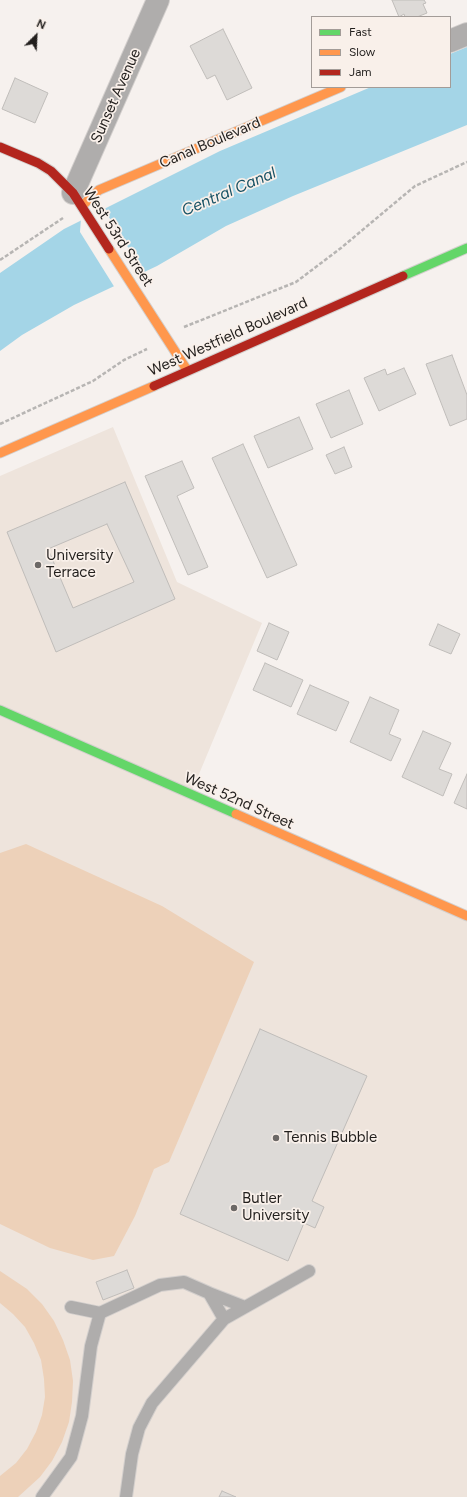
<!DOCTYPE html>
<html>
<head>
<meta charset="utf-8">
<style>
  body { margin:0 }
  #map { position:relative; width:467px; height:1497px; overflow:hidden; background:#f6f1ee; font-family:Figtree,sans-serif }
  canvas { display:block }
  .legend { position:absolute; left:311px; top:16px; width:140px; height:72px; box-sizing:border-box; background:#f9f0ea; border:1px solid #a39c98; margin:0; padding:5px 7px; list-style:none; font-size:12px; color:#221f1d }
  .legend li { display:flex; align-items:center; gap:8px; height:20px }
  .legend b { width:20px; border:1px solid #a39c98 }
  .north { position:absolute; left:16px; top:16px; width:40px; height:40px; -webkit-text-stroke:3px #f9f0ea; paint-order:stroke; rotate:24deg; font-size:11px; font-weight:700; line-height:16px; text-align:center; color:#221f1d }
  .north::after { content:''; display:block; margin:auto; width:14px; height:18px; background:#221f1d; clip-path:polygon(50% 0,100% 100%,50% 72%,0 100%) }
</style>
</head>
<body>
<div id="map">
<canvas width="467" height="1497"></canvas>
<ul class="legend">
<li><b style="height:5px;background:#63d668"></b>Fast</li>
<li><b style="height:5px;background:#ff974d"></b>Slow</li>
<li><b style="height:5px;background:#b3261e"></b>Jam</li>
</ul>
<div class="north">N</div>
</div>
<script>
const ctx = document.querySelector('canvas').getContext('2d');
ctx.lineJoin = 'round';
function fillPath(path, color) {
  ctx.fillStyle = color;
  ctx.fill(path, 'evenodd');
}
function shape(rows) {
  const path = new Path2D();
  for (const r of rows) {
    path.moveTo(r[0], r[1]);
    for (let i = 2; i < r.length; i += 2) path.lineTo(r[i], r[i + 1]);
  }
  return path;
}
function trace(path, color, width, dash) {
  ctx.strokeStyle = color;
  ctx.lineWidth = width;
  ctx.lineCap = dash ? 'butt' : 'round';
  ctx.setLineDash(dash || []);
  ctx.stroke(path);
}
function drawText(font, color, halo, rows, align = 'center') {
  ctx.font = font + ' Figtree,sans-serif';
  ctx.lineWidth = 3.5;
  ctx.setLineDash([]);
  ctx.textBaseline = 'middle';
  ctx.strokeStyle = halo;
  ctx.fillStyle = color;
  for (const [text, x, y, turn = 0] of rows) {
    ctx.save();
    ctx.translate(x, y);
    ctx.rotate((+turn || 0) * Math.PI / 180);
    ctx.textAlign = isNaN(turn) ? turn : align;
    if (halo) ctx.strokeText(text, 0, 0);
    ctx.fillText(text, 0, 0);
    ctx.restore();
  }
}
const built = shape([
  [113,427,177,582,262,623,189,798,467,919,467,1497,0,1497,0,476]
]);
const green = shape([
  [26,844,162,906,254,962,169,1162,154,1169,135,1216,114,1256,93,1260,50,1248,0,1224,0,853],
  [0,1271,27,1289,42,1304,54,1321,63,1340,70,1360,73,1381,72,1402,69,1422,62,1442,52,1461,40,1477,18,1497,0,1497,0,1476,16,1463,27,1449,36,1432,42,1415,45,1397,44,1379,41,1360,34,1343,25,1327,13,1314,0,1303]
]);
const water = shape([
  [467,47,467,125,293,196,226,226,157,266,74,305,22,335,0,351,0,273,64,229,220,151,371,87,450,87,450,54]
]);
const pier = shape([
  [96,210,107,214,145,274,115,288,80,232,81,218]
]);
const building = shape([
  [392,0,424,0,426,3,423,4,427,13,417,17,405,17,404,14,399,17,392,0],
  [223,29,252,88,227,100,215,75,207,79,190,46,223,29],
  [15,78,48,93,35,123,2,109,15,78],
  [452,355,467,395,467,419,450,426,426,364,452,355],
  [404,368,416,394,379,411,364,378,385,369,387,375,404,368],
  [349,390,363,424,331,438,316,404,349,390],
  [299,417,313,449,268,468,254,436,299,417],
  [243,444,297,565,267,578,212,458,243,444],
  [344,447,352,467,335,474,326,455,344,447],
  [182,461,194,488,177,496,208,567,188,575,145,476,182,461],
  [125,482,175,599,56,652,7,532,125,482],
  [107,524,134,582,73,608,48,549,107,524],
  [269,623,289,632,277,660,257,651,269,623],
  [438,624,460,634,451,654,429,645,438,624],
  [265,663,303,680,291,707,253,690,265,663],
  [310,685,349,702,336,731,297,714,310,685],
  [370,697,399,710,389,734,401,739,391,761,350,742,370,697],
  [423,731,451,743,439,769,452,774,443,796,402,777,423,731],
  [467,774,467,809,454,803,467,774],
  [260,1029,367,1076,312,1201,324,1207,315,1228,304,1223,288,1261,180,1214,260,1029],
  [127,1270,134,1288,103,1300,96,1282,127,1270],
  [222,1491,236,1497,219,1497,222,1491]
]);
const path = shape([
  [0,260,63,218],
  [184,327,296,282,341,248,415,186,467,162],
  [0,424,93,381,124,360,147,349]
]);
const lane = shape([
  [71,1307,100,1313,160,1285,184,1282,209,1293],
  [224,1319,209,1293,245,1307],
  [42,1497,71,1457,82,1416,91,1346,100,1313],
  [126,1497,132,1454,139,1428,152,1403,224,1319,309,1271]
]);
const street = shape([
  [450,41,467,34],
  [73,193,158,0]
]);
const fast = shape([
  [403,276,467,248],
  [0,710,236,814]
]);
const slow = shape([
  [83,205,99,190,341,87],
  [109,249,187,370],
  [0,453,154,386],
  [236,814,467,916]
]);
const jam = shape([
  [0,147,38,163,51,171,73,193,109,249],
  [154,386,403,276]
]);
const markers = [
  [38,565,4,"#6c6866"],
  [276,1138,4,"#6c6866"],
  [234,1208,4,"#6c6866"]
];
const streetNames = [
  ["Sunset Avenue",116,96,-66],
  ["Canal Boulevard",210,143,-23],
  ["West 53rd Street",118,237,57],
  ["West Westfield Boulevard",228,337,-24],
  ["West 52nd Street",239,801,24]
];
const poiNames = [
  ["University",46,556],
  ["Terrace",46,573],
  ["Tennis Bubble",284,1138],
  ["Butler",242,1199],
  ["University",242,1216]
];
const waterNames = [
  ["Central Canal",229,192,-23]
];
fillPath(built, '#eee4dc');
fillPath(green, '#edd1b9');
fillPath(water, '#a4d5e7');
fillPath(pier, '#f6f1ee');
fillPath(building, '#dddad7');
trace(building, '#c0bdba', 1);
trace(lane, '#d3cfcd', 14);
trace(street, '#d3cfcd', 24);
trace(fast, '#d3cfcd', 11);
trace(slow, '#d3cfcd', 11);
trace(jam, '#d3cfcd', 11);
trace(path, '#b7b5b3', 2.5, [4, 2]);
trace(lane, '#afadac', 12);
trace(street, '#afadac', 22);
trace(fast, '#63d668', 9);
trace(slow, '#ff974d', 9);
trace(jam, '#b3261e', 9);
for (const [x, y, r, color] of markers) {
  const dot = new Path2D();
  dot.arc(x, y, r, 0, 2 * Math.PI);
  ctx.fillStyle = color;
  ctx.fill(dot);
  trace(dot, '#f9f0ea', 1.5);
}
drawText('15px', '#221f1d', '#f9f0ea', streetNames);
drawText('15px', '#221f1d', '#f9f0ea', poiNames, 'left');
drawText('italic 16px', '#175265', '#f9f0ea', waterNames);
</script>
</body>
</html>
